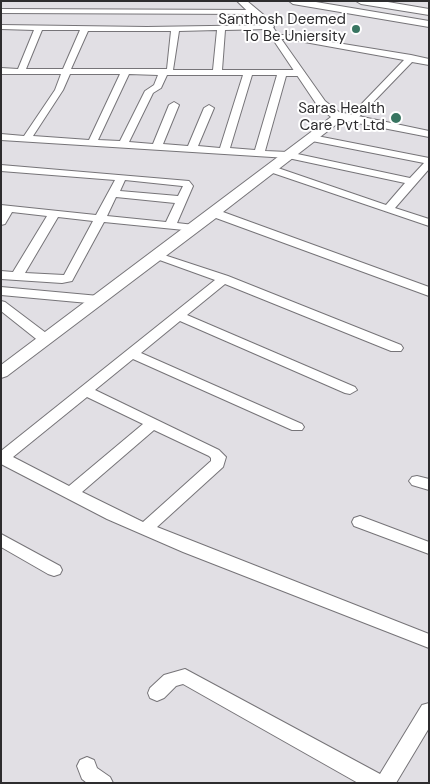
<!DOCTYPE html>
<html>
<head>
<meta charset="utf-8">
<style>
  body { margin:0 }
  #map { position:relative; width:430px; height:784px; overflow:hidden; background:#e1dfe4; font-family:"DM Sans",sans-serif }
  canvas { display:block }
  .frame { position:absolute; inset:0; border:2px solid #2d2c2e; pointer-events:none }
</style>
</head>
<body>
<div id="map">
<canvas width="430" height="784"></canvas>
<div class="frame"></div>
</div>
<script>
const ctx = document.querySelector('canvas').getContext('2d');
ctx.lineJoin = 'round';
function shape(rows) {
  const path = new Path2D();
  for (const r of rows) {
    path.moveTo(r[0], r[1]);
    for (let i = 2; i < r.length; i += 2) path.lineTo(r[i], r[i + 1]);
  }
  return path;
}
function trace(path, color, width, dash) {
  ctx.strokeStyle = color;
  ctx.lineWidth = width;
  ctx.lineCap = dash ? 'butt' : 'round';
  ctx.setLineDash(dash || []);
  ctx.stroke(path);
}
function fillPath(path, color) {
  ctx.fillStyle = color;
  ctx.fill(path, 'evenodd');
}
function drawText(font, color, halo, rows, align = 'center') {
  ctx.font = font + ' "DM Sans",sans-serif';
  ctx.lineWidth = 4;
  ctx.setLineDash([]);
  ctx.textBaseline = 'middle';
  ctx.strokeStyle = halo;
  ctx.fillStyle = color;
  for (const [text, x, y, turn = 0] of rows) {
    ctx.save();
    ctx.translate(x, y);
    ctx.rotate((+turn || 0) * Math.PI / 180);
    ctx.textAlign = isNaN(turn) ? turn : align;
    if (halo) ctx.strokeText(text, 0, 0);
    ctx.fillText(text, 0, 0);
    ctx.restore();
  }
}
const minor = shape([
  [1,9,255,10,259,12,255,14,1,13,1,9],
  [1,25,147,27,273,25,274,27,270,29,225,30,222,70,301,70,305,73,301,76,286,76,265,151,288,152,410,178,424,163,312,141,307,138,312,135,429,158,429,169,395,208,429,219,429,226,267,171,266,169,267,167,275,167,386,205,405,183,288,158,1,140,1,134,24,136,55,90,61,74,1,74,1,68,18,69,34,30,1,29,1,25],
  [42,30,80,30,63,69,26,69,42,30],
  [217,30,213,70,173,70,179,31,217,30],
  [88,31,171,31,167,69,71,69,88,31],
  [70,74,120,74,89,140,33,136,63,90,70,74],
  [129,74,158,75,154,85,145,91,120,141,98,140,129,74],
  [167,75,243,75,220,148,198,146,214,108,209,105,204,108,188,146,163,144,179,105,174,102,169,105,153,144,129,142,153,93,161,88,167,75],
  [252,75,277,75,255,150,230,148,252,75],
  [275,35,288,35,411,55,429,59,429,65,412,62,355,121,352,122,347,119,349,117,404,60,288,39,275,39,275,35],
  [1,165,189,181,193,186,177,223,194,225,200,228,194,231,104,222,72,281,62,283,1,279,1,271,13,272,47,216,12,212,5,224,1,225,1,205,96,215,115,180,1,171,1,165],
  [125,180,182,186,183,186,178,196,120,191,125,180],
  [116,197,175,203,166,222,107,216,116,197],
  [58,217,93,221,64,275,25,273,58,217],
  [158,253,228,276,401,345,403,348,401,351,391,351,225,284,187,315,355,387,357,390,350,394,345,393,180,321,141,353,302,424,304,427,302,430,292,430,133,359,95,390,219,450,226,457,223,467,157,527,429,634,429,648,183,552,107,519,1,464,1,451,215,280,154,258,152,256,158,253],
  [87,397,143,424,69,486,13,457,87,397],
  [154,430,209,456,211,458,211,461,143,522,82,492,154,430],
  [1,287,99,296,105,300,99,304,1,295,1,287],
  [1,301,5,302,50,336,51,339,50,342,40,342,1,311,1,301],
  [417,476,429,479,429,490,412,485,409,481,412,477,417,476],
  [360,516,429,542,429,554,354,526,352,522,354,518,360,516],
  [1,534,60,566,62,570,60,574,54,576,48,574,1,547,1,534],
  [185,669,380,774,422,705,429,703,429,728,396,783,358,783,183,684,176,686,164,698,157,701,150,698,148,693,150,688,164,675,185,669],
  [87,757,94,760,97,768,110,777,113,783,87,783,82,779,77,766,80,760,87,757]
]);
const tertiary = shape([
  [237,1,247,1,265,16,325,101,339,112,429,131,429,137,342,120,223,212,429,287,429,296,216,218,7,376,1,378,1,365,331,117,317,105,266,29,237,1],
  [289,1,310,1,429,21,429,27,293,4,289,1]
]);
const secondary = shape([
  [356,1,382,1,429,9,429,15,361,4,356,1]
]);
const markers = [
  [356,29,5,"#387561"],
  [396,118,6,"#387561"]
];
const farPoinames = [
  ["Santhosh Deemed",346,20],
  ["To Be Uniersity",346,37],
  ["Saras Health",385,109],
  ["Care Pvt Ltd",385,126]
];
trace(minor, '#767478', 2);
trace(tertiary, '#767478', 2);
trace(secondary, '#767478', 2);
fillPath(minor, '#fff');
fillPath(tertiary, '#fff');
fillPath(secondary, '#fff');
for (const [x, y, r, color] of markers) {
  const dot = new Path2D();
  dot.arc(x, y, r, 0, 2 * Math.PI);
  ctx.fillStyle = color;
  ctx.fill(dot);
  trace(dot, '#fff', 2);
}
drawText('15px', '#2d2c2e', '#fff', farPoinames, 'right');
</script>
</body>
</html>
